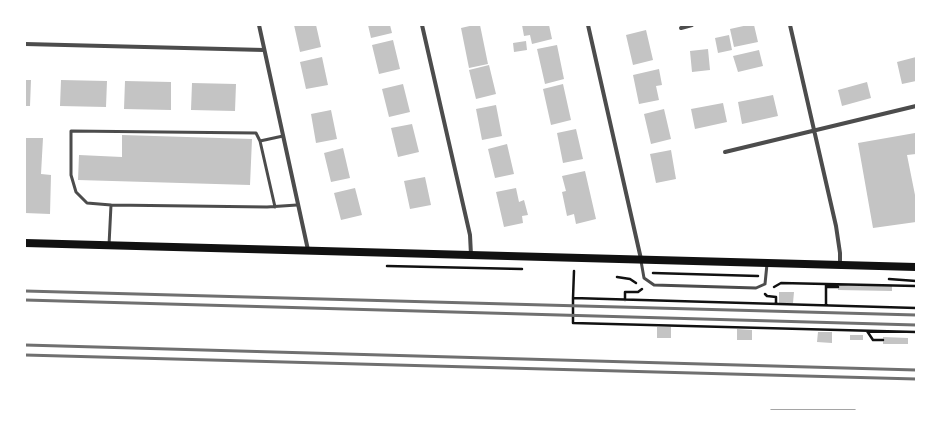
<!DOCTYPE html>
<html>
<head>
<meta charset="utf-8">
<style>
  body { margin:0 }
  #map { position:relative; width:941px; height:436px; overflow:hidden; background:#fff; font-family:Quicksand,sans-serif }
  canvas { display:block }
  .frame { position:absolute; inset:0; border:26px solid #fff; pointer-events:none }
</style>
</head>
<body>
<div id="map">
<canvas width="941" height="436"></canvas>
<div class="frame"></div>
</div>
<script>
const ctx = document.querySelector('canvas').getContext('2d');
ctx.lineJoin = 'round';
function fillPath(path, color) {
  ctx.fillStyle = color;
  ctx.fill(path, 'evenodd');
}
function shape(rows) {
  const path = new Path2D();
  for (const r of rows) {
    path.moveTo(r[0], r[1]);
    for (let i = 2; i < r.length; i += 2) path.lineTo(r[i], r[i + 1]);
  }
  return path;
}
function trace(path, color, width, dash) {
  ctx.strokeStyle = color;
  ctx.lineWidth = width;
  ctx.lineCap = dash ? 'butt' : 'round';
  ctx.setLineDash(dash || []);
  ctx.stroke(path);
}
const building = shape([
  [294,25,316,25,321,47,300,52],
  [368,25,390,25,392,33,371,38],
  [474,25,480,25,488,64,469,68,461,28],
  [522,25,549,25,552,39,532,44,530,35,524,36],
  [748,25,754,25,758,42,734,47,730,29],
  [646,30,653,60,633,65,626,35],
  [729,35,732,50,718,53,715,38],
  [393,40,400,69,379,74,372,45],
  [526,41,527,50,514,52,513,43],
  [557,45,564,79,545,84,537,49],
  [708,49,710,70,692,72,690,51],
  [759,50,763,66,738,72,733,56],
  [322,57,328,85,306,89,300,62],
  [916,57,916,81,902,84,897,62],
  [489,65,496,94,476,99,469,70],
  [659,69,662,85,656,86,659,100,639,104,633,75],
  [25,80,31,80,30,106,25,106],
  [61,80,107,81,106,107,60,106],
  [125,81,171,82,171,110,124,109],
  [867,82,871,98,842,106,838,90],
  [192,83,236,84,235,111,191,110],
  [403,84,410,112,389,117,382,89],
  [563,84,571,120,551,125,543,89],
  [773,95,778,116,742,124,738,102],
  [723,103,727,122,695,129,691,109],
  [496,105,502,136,482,140,476,109],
  [664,109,671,139,651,144,644,114],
  [331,110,337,139,316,143,311,114],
  [412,124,419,152,398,157,391,128],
  [576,129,583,159,563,163,557,133],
  [915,133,916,154,907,155,916,200,916,222,873,228,858,143],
  [122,135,252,139,250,185,78,180,79,155,122,157],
  [25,138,43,138,41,174,51,175,50,214,25,213],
  [507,144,514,174,495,178,488,149],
  [343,148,350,178,331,182,324,153],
  [671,150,676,179,656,183,650,154],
  [585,171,596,219,576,224,574,214,567,216,562,192,566,191,562,176],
  [425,177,431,205,410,209,404,181],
  [355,188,362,215,341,220,334,193],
  [516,188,519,202,524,200,528,215,522,216,523,223,504,227,496,192],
  [838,284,892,285,892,291,838,290],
  [779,292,794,292,793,303,779,303],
  [657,327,671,327,671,338,657,338],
  [737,329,752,330,752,340,737,340],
  [818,332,832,332,832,343,817,342],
  [850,335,863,335,863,340,850,340],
  [883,337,908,338,908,344,883,344]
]);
const path = shape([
  [387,266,522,269],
  [653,273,758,276],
  [617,277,630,279,636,283],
  [889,279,916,281],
  [774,287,781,283,916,286],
  [826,287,838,287],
  [765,294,767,296,776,297,776,304],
  [573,298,574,271],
  [625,300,625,292,638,292,642,289],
  [826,305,826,284],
  [916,308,573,298,573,323,916,332],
  [867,331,873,340,883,340]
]);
const service = shape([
  [111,205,87,203,76,192,71,175,71,131,256,133,260,141],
  [275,207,260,141,283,136],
  [109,245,111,205,267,207,297,205],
  [641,261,644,278,654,285,756,288,765,284,767,264],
  [771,411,855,411]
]);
const minor = shape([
  [259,25,308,250],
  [422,25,470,235,471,255],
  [588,25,641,259],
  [790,25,836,226,840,253,840,265],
  [681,28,692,25],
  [25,44,264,50],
  [725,152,916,106]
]);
const secondary = shape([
  [25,243,916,267]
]);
const rail = shape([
  [25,291,916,315],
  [25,300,916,325],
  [25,345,916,370],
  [25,355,916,379]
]);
fillPath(building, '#c4c4c4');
trace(path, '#111', 2.5);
trace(service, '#4c4c4c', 3);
trace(minor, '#4c4c4c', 4);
trace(secondary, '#111', 8);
trace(rail, '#707070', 3);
</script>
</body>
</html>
